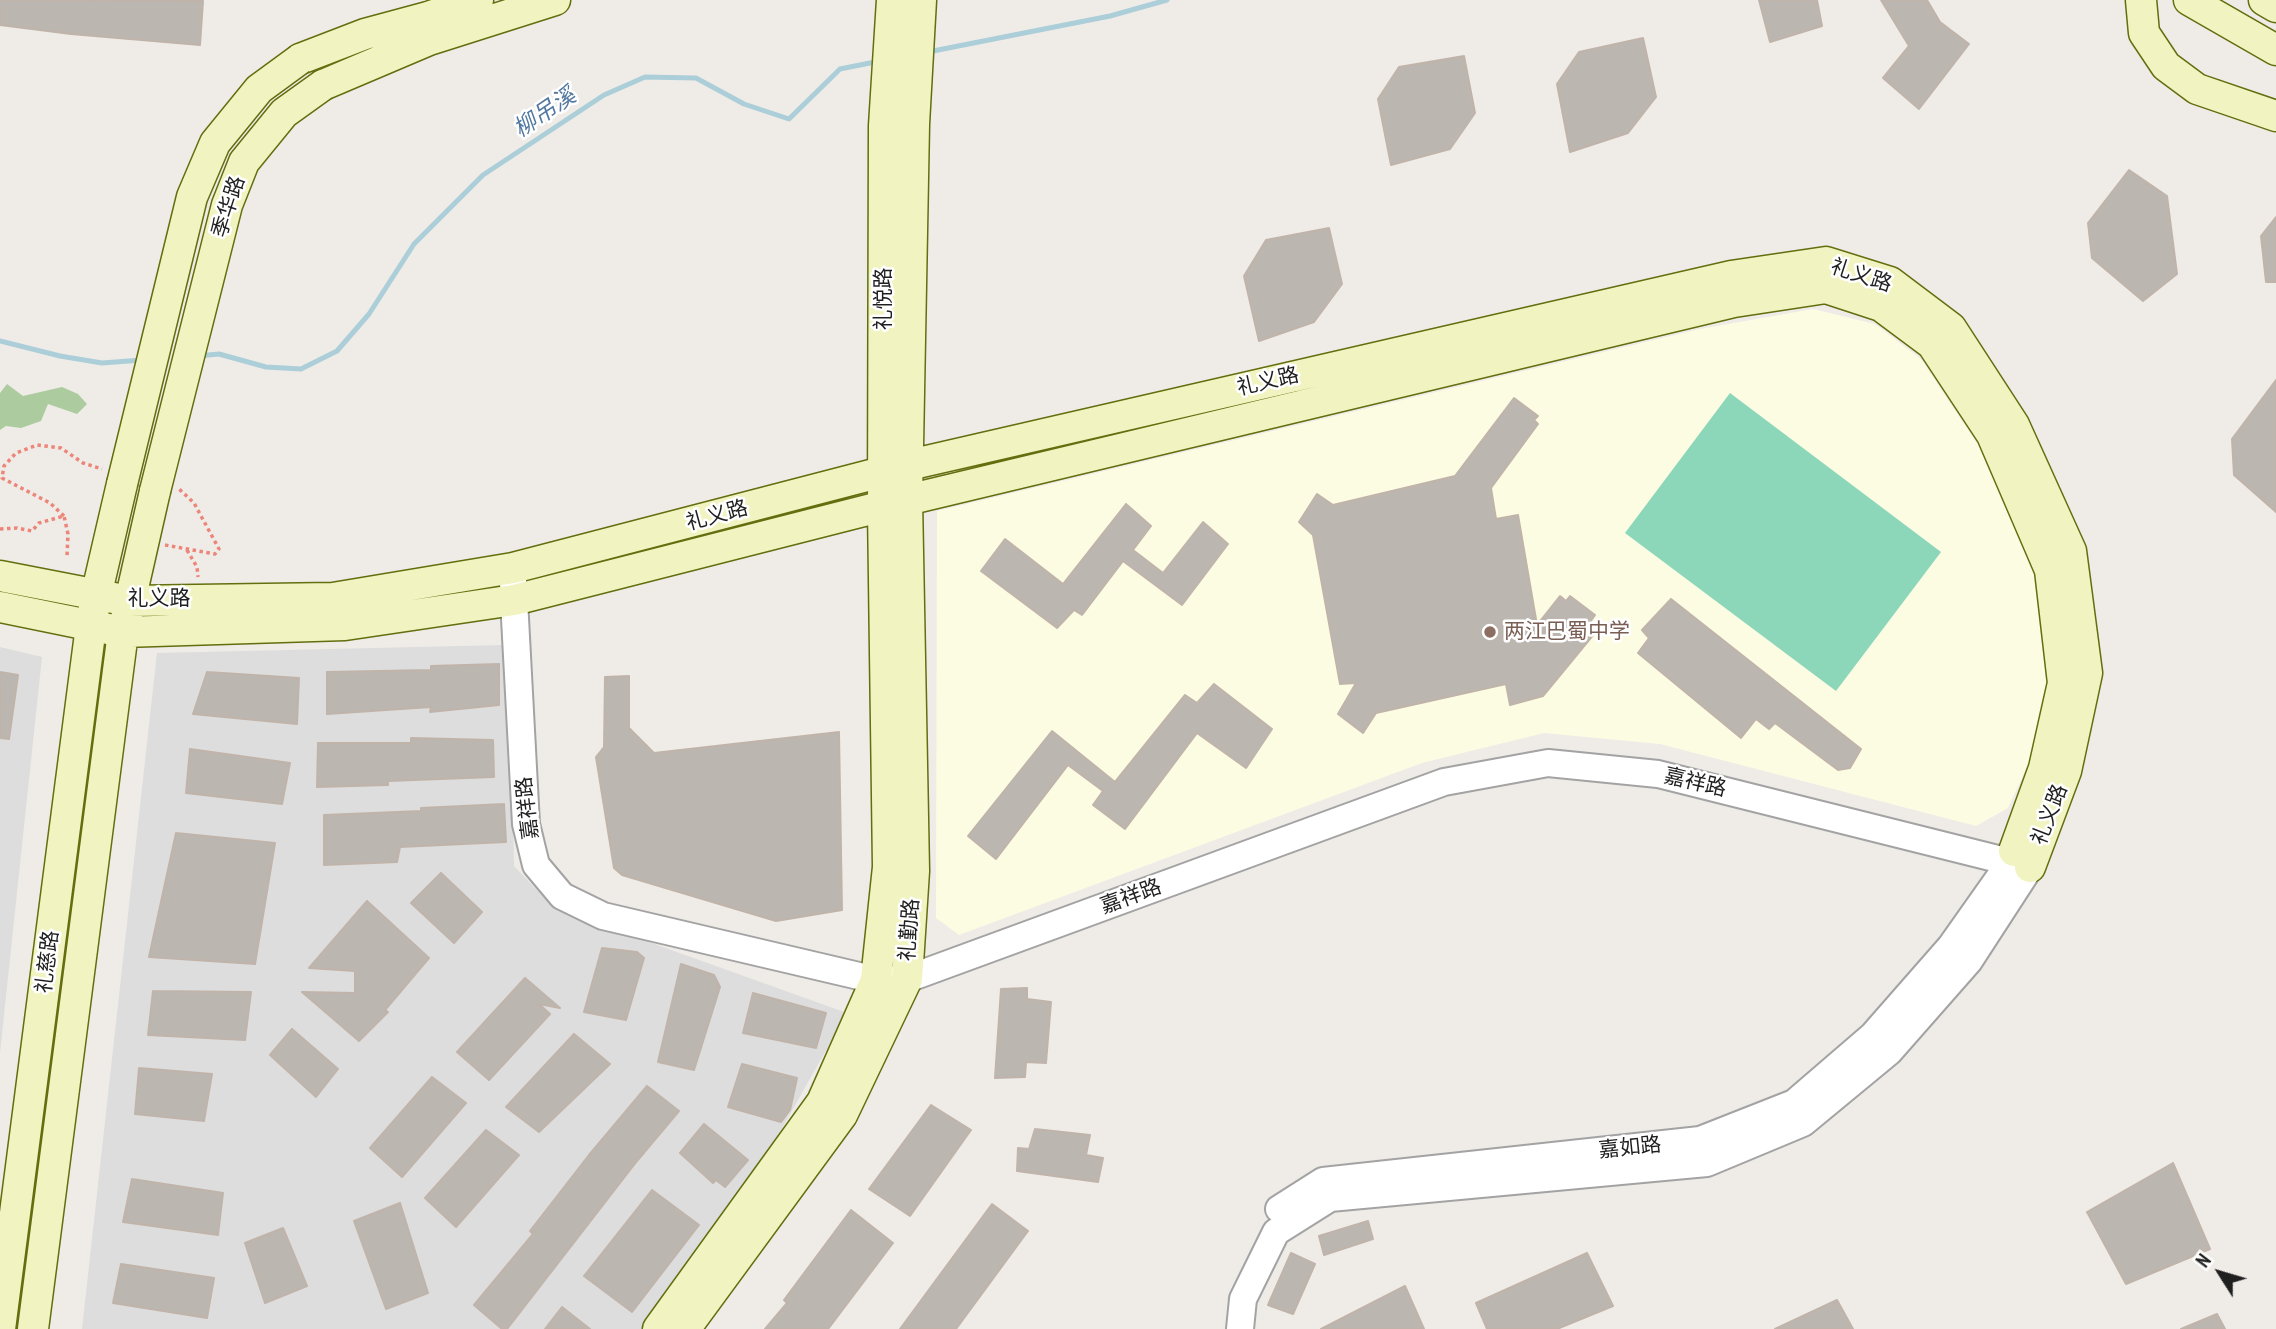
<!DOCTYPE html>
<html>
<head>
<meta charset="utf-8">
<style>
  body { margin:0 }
  #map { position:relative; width:2276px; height:1329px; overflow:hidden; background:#efece7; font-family:"PT Sans Narrow",sans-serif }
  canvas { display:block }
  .north { position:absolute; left:2185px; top:1238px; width:70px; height:70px; -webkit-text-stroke:5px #fff; paint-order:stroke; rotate:307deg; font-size:19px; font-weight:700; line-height:28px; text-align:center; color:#1f1f1f }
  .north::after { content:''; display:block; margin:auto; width:24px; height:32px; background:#1f1f1f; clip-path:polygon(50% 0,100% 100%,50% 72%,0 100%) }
</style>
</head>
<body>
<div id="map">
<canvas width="2276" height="1329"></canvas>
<div class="north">N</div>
</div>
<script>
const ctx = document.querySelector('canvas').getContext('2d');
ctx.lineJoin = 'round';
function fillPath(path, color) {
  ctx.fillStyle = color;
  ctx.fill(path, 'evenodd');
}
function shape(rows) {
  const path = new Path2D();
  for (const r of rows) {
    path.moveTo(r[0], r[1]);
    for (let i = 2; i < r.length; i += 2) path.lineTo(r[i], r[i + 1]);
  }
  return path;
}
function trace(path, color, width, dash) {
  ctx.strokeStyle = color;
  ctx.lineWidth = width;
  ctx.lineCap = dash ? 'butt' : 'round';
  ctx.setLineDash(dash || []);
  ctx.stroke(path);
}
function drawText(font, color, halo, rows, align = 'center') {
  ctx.font = font + ' "PT Sans Narrow","Noto Sans SC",sans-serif';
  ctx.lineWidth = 5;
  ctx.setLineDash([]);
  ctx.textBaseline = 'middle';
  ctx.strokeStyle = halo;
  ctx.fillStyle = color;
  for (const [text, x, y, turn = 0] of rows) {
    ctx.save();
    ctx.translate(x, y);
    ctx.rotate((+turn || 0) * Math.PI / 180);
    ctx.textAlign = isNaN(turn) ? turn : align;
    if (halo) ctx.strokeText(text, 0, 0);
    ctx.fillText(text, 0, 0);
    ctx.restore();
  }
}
const residential = shape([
  [504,645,510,686,514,866,554,908,847,1013,740,1203,644,1329,82,1329,157,653],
  [0,647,42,657,0,1053]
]);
const education = shape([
  [1813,309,1875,324,1921,359,1979,446,2038,579,2047,684,2029,763,2008,808,1976,826,1660,744,1544,733,1422,763,959,935,936,918,937,511,1700,329]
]);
const forest = shape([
  [7,384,23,396,62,387,78,394,87,404,77,414,48,404,41,421,21,428,6,426,0,430,0,393]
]);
const pitch = shape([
  [1730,393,1941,552,1836,691,1625,533]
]);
const stream = shape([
  [928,52,1110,16,1167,0],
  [0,341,60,356,102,363,142,360],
  [198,356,219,354,266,367,301,369,337,351,369,314,414,244,483,175,604,95,645,77,696,78,744,104,789,119,840,69,880,61]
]);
const building = shape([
  [0,0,203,1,200,45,71,34,0,25,0,0],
  [1759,0,1817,0,1822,26,1770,42,1759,0],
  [1881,0,1927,0,1940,22,1969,44,1919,109,1883,78,1909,46,1881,0],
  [1643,38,1656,97,1628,133,1570,152,1557,84,1579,52,1643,38],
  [1464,56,1475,113,1450,149,1391,165,1378,99,1399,67,1464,56],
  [2129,170,2167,196,2177,274,2143,301,2092,258,2088,223,2129,170],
  [2276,217,2276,282,2266,282,2261,236,2276,217],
  [1329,228,1342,284,1314,322,1259,341,1244,276,1266,240,1329,228],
  [2276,380,2276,512,2234,475,2232,439,2276,380],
  [1514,398,1538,416,1534,420,1538,424,1491,488,1496,519,1518,515,1537,625,1560,596,1566,601,1570,596,1595,615,1586,628,1594,634,1543,696,1510,705,1506,684,1376,713,1363,733,1338,714,1356,683,1340,684,1313,535,1299,522,1317,494,1333,505,1455,476,1514,398],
  [1126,504,1151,526,1133,550,1163,573,1203,522,1228,544,1182,605,1123,561,1082,615,1074,610,1057,628,981,571,1005,539,1063,584,1126,504],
  [1671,599,1861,749,1850,768,1838,770,1775,723,1769,729,1756,719,1741,738,1638,653,1649,638,1642,630,1671,599],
  [499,664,499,705,430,712,431,707,327,714,327,672,431,670,431,666,499,664],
  [0,672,18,675,9,739,0,738,0,672],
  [207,672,299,678,297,724,193,714,207,672],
  [629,676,629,728,654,753,839,732,842,910,776,921,622,875,614,868,596,757,604,747,605,677,629,676],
  [1214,684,1272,729,1246,768,1197,733,1125,829,1093,805,1103,791,1068,765,996,859,968,836,1052,731,1115,782,1185,695,1197,703,1214,684],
  [411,738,493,740,494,777,388,781,388,785,317,787,318,743,411,743,411,738],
  [190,749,290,763,282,804,186,793,190,749],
  [504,804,506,842,400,847,397,862,324,865,324,815,421,811,421,808,504,804],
  [176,833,275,843,255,964,149,957,176,833],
  [441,873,482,912,454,943,411,903,441,873],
  [367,901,429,958,385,1010,388,1012,359,1041,302,992,355,993,355,971,309,968,367,901],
  [602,948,637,952,644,958,626,1020,584,1012,602,948],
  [681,964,714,975,720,987,694,1070,658,1062,681,964],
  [525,978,560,1008,539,1004,550,1014,489,1080,457,1052,525,978],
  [1027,988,1027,999,1051,1002,1046,1063,1026,1062,1025,1077,995,1078,1001,989,1027,988],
  [153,991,251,992,245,1040,148,1035,153,991],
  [753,993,826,1013,816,1048,743,1033,753,993],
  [292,1029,338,1069,316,1097,270,1055,292,1029],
  [574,1034,610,1064,539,1132,506,1107,574,1034],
  [742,1064,797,1078,790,1110,781,1122,728,1107,742,1064],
  [139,1068,212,1074,204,1121,135,1114,139,1068],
  [432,1077,466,1103,402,1177,370,1148,432,1077],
  [647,1086,679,1111,637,1161,507,1329,502,1329,474,1305,533,1234,530,1231,589,1155,647,1086],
  [931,1105,971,1130,910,1216,869,1189,931,1105],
  [704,1124,748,1160,725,1187,716,1180,713,1183,680,1153,704,1124],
  [1035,1129,1090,1135,1086,1155,1103,1158,1098,1182,1017,1171,1018,1148,1029,1149,1035,1129],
  [486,1130,519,1155,456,1227,425,1198,486,1130],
  [2173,1163,2210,1249,2126,1284,2087,1212,2173,1163],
  [132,1179,223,1193,218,1235,123,1222,132,1179],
  [652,1190,699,1225,632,1312,584,1276,652,1190],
  [400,1203,428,1293,386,1309,354,1221,400,1203],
  [992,1204,1028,1231,956,1329,900,1329,992,1204],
  [851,1210,893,1243,828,1329,765,1329,787,1303,784,1300,851,1210],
  [1368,1221,1373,1239,1324,1255,1319,1236,1368,1221],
  [283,1228,307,1286,265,1303,245,1243,283,1228],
  [1291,1253,1315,1264,1293,1314,1268,1305,1291,1253],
  [1587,1253,1613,1306,1557,1329,1487,1329,1476,1303,1587,1253],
  [121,1264,214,1278,207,1318,113,1303,121,1264],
  [1405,1286,1424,1329,1321,1329,1405,1286],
  [1837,1300,1853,1329,1775,1329,1837,1300],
  [562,1307,590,1329,545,1329,562,1307],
  [2217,1314,2225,1329,2181,1329,2217,1314]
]);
const path = shape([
  [64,516,50,503,2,478,4,466,16,453,37,445,61,448,83,463,102,469],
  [0,529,17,528,32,531,39,523,64,516,68,534,67,556],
  [165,545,215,554,219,549,194,503,178,488],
  [187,550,197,567,198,577]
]);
const tertiary = shape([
  [513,581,526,824,536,865,562,896,603,916,876,980,907,979,1444,782,1548,763,1658,774,2030,867,1969,961,1889,1052,1803,1123,1707,1163,1330,1198,1276,1232,1243,1299,1240,1329],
  [1279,1209,1323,1181,1700,1140,1794,1103,1873,1035,1951,946,2011,861]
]);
const secondary = shape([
  [2141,0,2144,33,2166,66,2197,89,2276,116],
  [2189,0,2276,50],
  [2264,0,2276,7],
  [300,59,365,34,428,17,478,0],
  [323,85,429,40,555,0],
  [0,576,129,601,333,598,513,568,909,465,1731,276,1826,262,1890,282,1951,328,2014,425,2071,551,2087,673,2066,771,2030,867],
  [0,607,123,632,345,625,514,600,907,500,1734,302,1826,288,1881,306,1932,344,1992,435,2050,570,2063,683,2044,768,2014,851],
  [0,1329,91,626,96,596,122,484],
  [33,1329,123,632,155,491],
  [658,1329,822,1102,876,980,888,867,883,508,884,126,892,0],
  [685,1329,842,1115,907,979,914,871,907,500,914,124,921,0]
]);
const secondaryBridge = shape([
  [122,484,192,197,215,143,259,89,300,59],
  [155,491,227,205,244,162,284,113,323,85]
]);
const markers = [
  [1490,632,7,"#8d6e63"]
];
const streetNames = [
  ["季华路",229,207,-72],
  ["礼义路",1861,276,18],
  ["礼悦路",884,299,-90],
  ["礼义路",1268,382,-13],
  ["礼义路",717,516,-15],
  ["礼义路",159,599],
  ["嘉祥路",1695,783,13],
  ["嘉祥路",528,808,-97],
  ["礼义路",2050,815,-69],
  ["嘉祥路",1131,897,-20],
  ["礼勤路",910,930,-86],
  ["礼慈路",48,962,-83],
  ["嘉如路",1630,1148,-6]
];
const educationNames = [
  ["两江巴蜀中学",1504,632]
];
const waterNames = [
  ["柳吊溪",545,113,-34]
];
fillPath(residential, '#ddd');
fillPath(education, '#fcfce3');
fillPath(forest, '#accb9f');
fillPath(pitch, '#8cd7ba');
trace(stream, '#abced9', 5);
fillPath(building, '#bcb6b0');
trace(building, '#c0b4aa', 2);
trace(tertiary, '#a3a3a3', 30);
trace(secondary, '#636e0f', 33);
trace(path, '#ed867a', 3.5, [3.5, 3.5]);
trace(tertiary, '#fff', 26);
trace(secondary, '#f1f4c0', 30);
trace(secondaryBridge, '#636e0f', 33, []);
trace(secondaryBridge, '#f1f4c0', 30);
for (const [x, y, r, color] of markers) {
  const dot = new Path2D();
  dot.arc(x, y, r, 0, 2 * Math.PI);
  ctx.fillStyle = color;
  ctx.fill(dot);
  trace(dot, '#fff', 2.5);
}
drawText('21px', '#1f1f1f', '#fff', streetNames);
drawText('21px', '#785e54', '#fff', educationNames, 'left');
drawText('italic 23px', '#5178a0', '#fff', waterNames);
</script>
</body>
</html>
